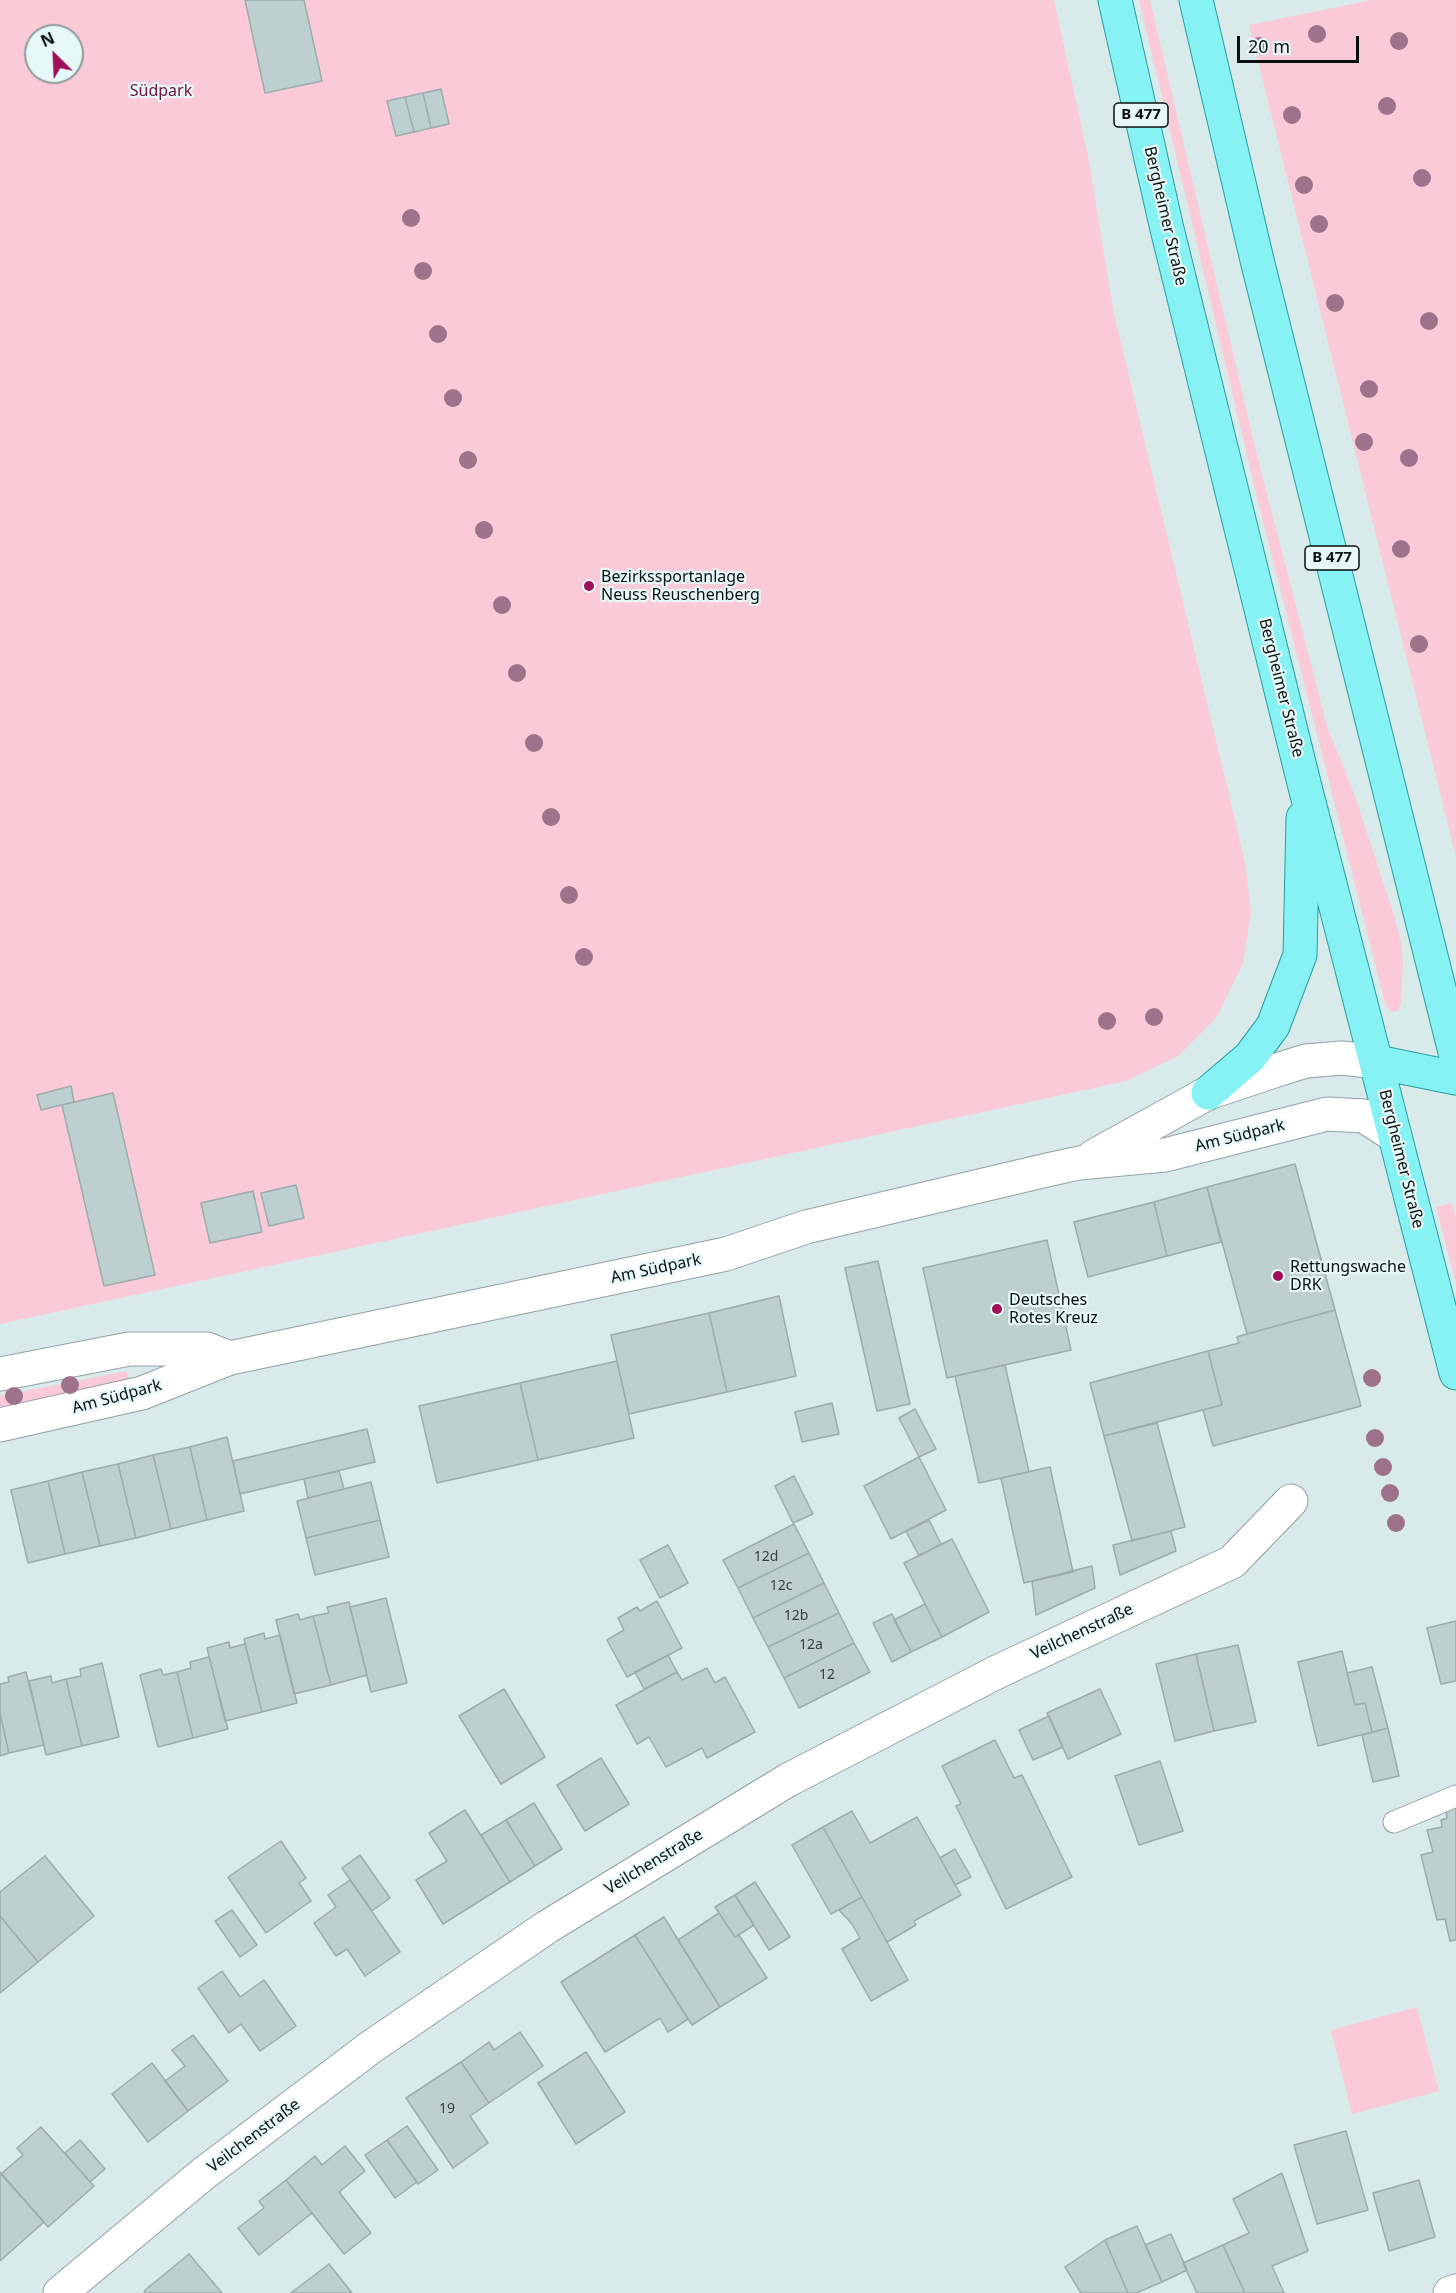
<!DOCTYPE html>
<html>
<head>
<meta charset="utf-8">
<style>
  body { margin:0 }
  #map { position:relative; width:1456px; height:2293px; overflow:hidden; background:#d9eaea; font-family:"Noto Sans",sans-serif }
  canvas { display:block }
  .north { position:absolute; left:24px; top:24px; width:60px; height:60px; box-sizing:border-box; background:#e6f8f8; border:2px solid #8e9b9b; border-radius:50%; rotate:336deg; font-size:16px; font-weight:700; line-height:24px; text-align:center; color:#0a1010 }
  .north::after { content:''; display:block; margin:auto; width:21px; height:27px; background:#9e0e5a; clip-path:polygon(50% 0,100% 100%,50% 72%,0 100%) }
  .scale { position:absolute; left:1237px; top:36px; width:122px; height:27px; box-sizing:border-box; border:3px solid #0a1010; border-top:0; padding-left:8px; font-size:18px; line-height:21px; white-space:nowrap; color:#0a1010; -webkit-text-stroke:4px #e6f8f8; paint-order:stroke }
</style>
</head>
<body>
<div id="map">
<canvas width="1456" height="2293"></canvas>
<div class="north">N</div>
<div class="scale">20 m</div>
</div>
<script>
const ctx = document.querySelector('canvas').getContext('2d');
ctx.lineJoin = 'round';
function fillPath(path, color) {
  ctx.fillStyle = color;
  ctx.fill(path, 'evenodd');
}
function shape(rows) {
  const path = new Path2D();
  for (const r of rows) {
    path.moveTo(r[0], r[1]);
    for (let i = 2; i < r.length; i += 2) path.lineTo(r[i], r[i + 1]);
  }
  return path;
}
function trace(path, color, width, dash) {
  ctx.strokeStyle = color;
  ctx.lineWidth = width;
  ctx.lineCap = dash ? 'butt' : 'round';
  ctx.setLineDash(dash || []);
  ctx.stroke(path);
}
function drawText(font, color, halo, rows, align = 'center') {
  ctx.font = font + ' "Noto Sans",sans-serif';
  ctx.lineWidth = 4.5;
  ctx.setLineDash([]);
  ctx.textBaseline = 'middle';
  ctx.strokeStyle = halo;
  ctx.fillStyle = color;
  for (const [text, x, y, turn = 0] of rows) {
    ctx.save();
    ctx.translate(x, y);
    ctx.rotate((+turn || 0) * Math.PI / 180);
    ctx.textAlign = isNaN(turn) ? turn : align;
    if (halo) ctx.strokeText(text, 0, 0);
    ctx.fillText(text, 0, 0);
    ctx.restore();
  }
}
const green = shape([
  [0,0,1054,0,1089,161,1113,309,1245,862,1251,912,1243,963,1216,1018,1178,1056,1126,1081,0,1324],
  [36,36,72,36,72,72,36,72],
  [1139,0,1150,0,1256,451,1327,726,1353,790,1394,915,1401,941,1403,963,1401,1003,1398,1011,1391,1012,1385,1003,1257,497],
  [1372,0,1456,0,1456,857,1249,25],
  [1452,1203,1456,1219,1456,1283,1436,1207],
  [127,1371,129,1381,0,1409,0,1396],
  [1417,2007,1439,2091,1352,2114,1331,2030]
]);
const building = shape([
  [245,0,304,0,322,81,265,93,245,0],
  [441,89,449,124,431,128,423,93,441,89],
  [423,93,431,128,414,132,405,97,423,93],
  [405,97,414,132,396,136,387,101,405,97],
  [71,1086,74,1102,41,1110,37,1095,71,1086],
  [113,1093,155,1275,104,1286,62,1105,113,1093],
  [1295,1164,1335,1310,1247,1334,1207,1187,1295,1164],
  [296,1185,304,1218,269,1226,261,1193,296,1185],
  [1207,1187,1221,1242,1167,1256,1154,1202,1207,1187],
  [253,1191,262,1232,210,1243,201,1203,253,1191],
  [1154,1202,1167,1256,1088,1277,1074,1222,1154,1202],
  [1047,1240,1071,1350,947,1378,923,1268,1047,1240],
  [878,1261,910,1404,877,1411,845,1268,878,1261],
  [779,1296,796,1376,727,1392,709,1313,779,1296],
  [1335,1310,1361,1406,1213,1446,1203,1410,1222,1405,1208,1351,1239,1343,1237,1337,1243,1335,1335,1310],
  [709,1313,727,1392,629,1414,611,1335,709,1313],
  [1208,1351,1222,1405,1104,1436,1090,1383,1208,1351],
  [617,1361,634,1438,538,1460,520,1383,617,1361],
  [1005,1365,1029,1472,979,1483,955,1376,1005,1365],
  [520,1383,538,1460,437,1483,419,1406,520,1383],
  [832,1403,839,1434,802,1442,795,1412,832,1403],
  [915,1409,936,1449,919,1457,899,1418,915,1409],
  [1157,1423,1185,1527,1132,1541,1104,1436,1157,1423],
  [367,1429,375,1462,240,1494,233,1461,367,1429],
  [227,1437,244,1511,207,1520,190,1447,227,1437],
  [190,1447,207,1520,171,1529,153,1455,190,1447],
  [153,1455,171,1529,136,1538,118,1464,153,1455],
  [919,1457,946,1510,891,1539,864,1486,919,1457],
  [118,1464,136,1538,100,1546,82,1472,118,1464],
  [1050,1467,1073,1572,1024,1583,1001,1478,1050,1467],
  [339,1471,344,1489,308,1498,304,1479,339,1471],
  [82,1472,100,1546,65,1554,48,1481,82,1472],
  [794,1476,813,1514,793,1523,775,1486,794,1476],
  [48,1481,65,1554,28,1563,11,1490,48,1481],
  [371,1482,380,1520,306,1538,297,1501,371,1482],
  [380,1520,389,1557,315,1575,306,1538,380,1520],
  [929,1520,941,1544,919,1556,906,1531,929,1520],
  [794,1524,809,1553,738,1588,723,1560,794,1524],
  [1171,1531,1176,1551,1120,1575,1113,1545,1171,1531],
  [952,1539,989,1612,942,1637,904,1563,952,1539],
  [668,1545,688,1583,660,1598,640,1560,668,1545],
  [809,1553,824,1583,753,1618,738,1588,809,1553],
  [1092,1566,1095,1588,1036,1615,1032,1581,1092,1566],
  [824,1583,839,1613,768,1647,753,1618,824,1583],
  [386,1598,407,1683,371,1692,350,1607,386,1598],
  [657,1601,682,1648,627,1677,607,1640,624,1630,618,1618,637,1607,640,1611,657,1601],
  [349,1602,367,1675,331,1685,313,1616,329,1613,327,1607,349,1602],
  [925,1604,942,1637,911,1652,894,1620,925,1604],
  [839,1613,854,1643,784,1678,768,1647,839,1613],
  [298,1614,300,1620,313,1616,331,1685,294,1694,276,1620,298,1614],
  [892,1614,911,1652,892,1662,873,1623,892,1614],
  [1456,1621,1456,1681,1441,1684,1427,1628,1456,1621],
  [264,1633,265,1639,280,1635,297,1703,262,1712,244,1639,264,1633],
  [229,1642,230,1648,245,1644,262,1712,225,1721,207,1648,229,1642],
  [854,1643,870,1672,799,1708,784,1678,854,1643],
  [1238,1645,1256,1722,1214,1731,1196,1654,1238,1645],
  [1342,1651,1355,1705,1365,1703,1372,1732,1318,1746,1298,1662,1342,1651],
  [1196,1654,1214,1731,1175,1741,1156,1664,1196,1654],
  [668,1655,677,1672,644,1689,635,1672,668,1655],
  [209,1657,228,1729,193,1738,177,1672,191,1668,190,1662,209,1657],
  [102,1663,119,1737,82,1746,66,1679,81,1676,80,1669,102,1663],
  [1372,1667,1388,1728,1372,1732,1365,1703,1355,1705,1347,1673,1372,1667],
  [707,1668,715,1683,725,1677,755,1732,707,1758,702,1748,666,1767,649,1737,637,1744,616,1705,677,1672,682,1680,707,1668],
  [161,1669,163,1675,177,1672,193,1738,158,1747,140,1675,161,1669],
  [26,1672,44,1745,9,1753,0,1714,0,1684,9,1682,8,1677,26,1672],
  [51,1676,52,1683,66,1679,82,1746,46,1755,29,1681,51,1676],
  [504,1689,545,1757,501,1784,459,1716,504,1689],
  [1100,1689,1121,1734,1068,1759,1047,1713,1100,1689],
  [0,1714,9,1753,0,1756,0,1714],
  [1049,1716,1063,1747,1033,1760,1019,1730,1049,1716],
  [1388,1728,1399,1776,1373,1782,1362,1735,1388,1728],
  [995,1740,1014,1778,1022,1775,1072,1877,1006,1909,956,1806,961,1804,942,1766,995,1740],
  [601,1758,629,1804,585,1831,557,1785,601,1758],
  [1160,1761,1183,1831,1139,1845,1115,1776,1160,1761],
  [534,1803,562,1849,535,1866,506,1820,534,1803],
  [1456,1807,1456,1940,1450,1941,1445,1919,1437,1920,1421,1855,1433,1852,1427,1830,1442,1827,1441,1820,1447,1818,1446,1810,1456,1807],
  [465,1810,510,1882,443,1924,416,1880,447,1861,429,1833,465,1810],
  [852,1811,870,1843,917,1817,961,1895,914,1921,916,1925,887,1942,823,1827,852,1811],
  [506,1820,535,1866,510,1882,481,1835,506,1820],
  [823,1827,862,1897,831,1914,792,1845,823,1827],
  [281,1841,306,1878,299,1883,311,1901,266,1933,228,1877,281,1841],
  [955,1849,971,1877,955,1885,940,1858,955,1849],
  [360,1855,390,1898,372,1911,342,1868,360,1855],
  [45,1856,94,1916,38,1962,0,1916,0,1892,45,1856],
  [350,1880,400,1952,365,1976,347,1949,336,1956,314,1923,336,1907,328,1895,350,1880],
  [755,1882,790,1937,769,1950,735,1895,755,1882],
  [735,1895,754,1925,735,1937,715,1907,735,1895],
  [862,1897,908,1980,871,2001,842,1949,860,1938,852,1924,839,1910,862,1897],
  [232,1910,257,1945,240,1957,215,1921,232,1910],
  [719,1913,735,1937,739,1935,767,1978,720,2007,678,1940,719,1913],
  [0,1916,38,1962,0,1993,0,1916],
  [664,1917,720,2007,692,2025,635,1935,664,1917],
  [635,1935,688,2019,668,2032,660,2018,605,2052,561,1982,635,1935],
  [222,1971,240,1997,264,1980,296,2026,260,2051,241,2024,229,2033,198,1988,222,1971],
  [520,2032,543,2066,489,2103,461,2062,489,2042,494,2050,520,2032],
  [193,2035,228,2081,188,2111,165,2081,185,2066,172,2050,193,2035],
  [586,2052,625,2112,576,2144,538,2083,586,2052],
  [461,2062,489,2103,470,2116,488,2143,453,2168,406,2098,461,2062],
  [152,2063,188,2111,148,2142,112,2094,152,2063],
  [407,2126,438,2170,418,2184,387,2140,407,2126],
  [41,2127,94,2186,48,2227,1,2174,23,2155,17,2148,41,2127],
  [1346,2131,1368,2210,1317,2224,1294,2145,1346,2131],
  [80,2140,105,2169,90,2182,65,2153,80,2140],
  [387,2140,417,2182,395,2198,365,2155,387,2140],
  [345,2146,365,2171,339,2192,371,2233,344,2254,286,2180,315,2156,322,2165,345,2146],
  [0,2172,44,2222,0,2261,0,2172],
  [1282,2173,1308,2251,1272,2266,1284,2293,1245,2293,1223,2245,1249,2233,1233,2199,1282,2173],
  [286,2180,312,2213,259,2255,238,2228,264,2208,259,2201,286,2180],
  [1419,2180,1435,2237,1389,2251,1373,2193,1419,2180],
  [1137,2226,1162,2282,1136,2293,1128,2293,1105,2240,1137,2226],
  [1171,2234,1187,2270,1162,2282,1145,2245,1171,2234],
  [1105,2240,1128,2293,1081,2293,1065,2267,1105,2240],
  [1223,2245,1245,2293,1197,2293,1183,2263,1223,2245],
  [189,2254,222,2293,146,2293,144,2291,189,2254],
  [329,2264,352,2293,291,2293,329,2264]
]);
const service = shape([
  [1394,1822,1456,1796]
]);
const minor = shape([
  [1094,1156,1208,1093,1280,1069,1306,1061,1342,1058,1377,1062],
  [0,1374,129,1349,207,1349,230,1358],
  [0,1425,142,1393,230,1358,726,1254,806,1227,1047,1170,1079,1163,1165,1155,1327,1114,1364,1116,1395,1136],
  [60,2293,203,2174,371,2047,547,1927,788,1780,997,1672,1232,1562,1291,1501],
  [1450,2293,1456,2291]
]);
const primary = shape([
  [1115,0,1167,229,1304,783,1456,1373],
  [1196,0,1257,260,1456,1056],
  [1377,1062,1456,1078],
  [1208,1093,1250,1057,1273,1026,1300,955,1303,818]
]);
const trees = [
  [1317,34],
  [1399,41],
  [1259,46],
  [1387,106],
  [1292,115],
  [1422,178],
  [1304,185],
  [411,218],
  [1319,224],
  [423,271],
  [1335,303],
  [1429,321],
  [438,334],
  [1369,389],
  [453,398],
  [1364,442],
  [1409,458],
  [468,460],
  [484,530],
  [1401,549],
  [502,605],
  [1419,644],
  [517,673],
  [534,743],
  [551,817],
  [569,895],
  [584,957],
  [1154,1017],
  [1107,1021],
  [1372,1378],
  [70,1385],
  [14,1396],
  [1375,1438],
  [1383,1467],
  [1390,1493],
  [1396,1523]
];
const markers = [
  [589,586,6,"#9e0e5a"],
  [1278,1276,6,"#9e0e5a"],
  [997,1309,6,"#9e0e5a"]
];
const numberNames = [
  ["12d",766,1557],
  ["12c",781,1586],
  ["12b",796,1616],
  ["12a",811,1645],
  ["12",827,1675],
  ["19",447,2109]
];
const shields = [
  [1141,115,54],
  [1332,558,54]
];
const shieldNames = [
  ["B 477",1141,115],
  ["B 477",1332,558]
];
const parkNames = [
  ["Südpark",161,91]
];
const streetNames = [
  ["Bergheimer Straße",1165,216,77],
  ["Bergheimer Straße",1281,688,76],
  ["Am Südpark",1240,1136,-14],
  ["Bergheimer Straße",1401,1159,76],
  ["Am Südpark",656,1269,-12],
  ["Am Südpark",117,1397,-15],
  ["Veilchenstraße",1082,1632,-25],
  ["Veilchenstraße",654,1862,-31],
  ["Veilchenstraße",254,2136,-37]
];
const poiNames = [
  ["Bezirkssportanlage",601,577],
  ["Neuss Reuschenberg",601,595],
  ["Rettungswache",1290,1267],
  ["DRK",1290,1285],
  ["Deutsches",1009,1300],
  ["Rotes Kreuz",1009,1318]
];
fillPath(green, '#facad9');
fillPath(building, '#becfcf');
trace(building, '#9bacac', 1.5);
trace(service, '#91a1a1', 23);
trace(minor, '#91a1a1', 35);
trace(primary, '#279da0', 35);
trace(service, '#fff', 21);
trace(minor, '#fff', 33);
trace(primary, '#86f2f4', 33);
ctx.fillStyle = '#9f728c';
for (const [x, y] of trees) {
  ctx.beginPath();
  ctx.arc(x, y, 9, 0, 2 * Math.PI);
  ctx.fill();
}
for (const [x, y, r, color] of markers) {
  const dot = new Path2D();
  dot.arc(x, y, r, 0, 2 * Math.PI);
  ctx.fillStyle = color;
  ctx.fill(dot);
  trace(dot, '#e6f8f8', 2);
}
drawText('14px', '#374040', null, numberNames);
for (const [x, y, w] of shields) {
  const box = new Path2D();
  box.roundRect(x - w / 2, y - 12, w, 24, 4.5);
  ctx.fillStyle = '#e6f8f8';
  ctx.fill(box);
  trace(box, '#0a1010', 1.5);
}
drawText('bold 15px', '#0a1010', null, shieldNames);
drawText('16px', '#701040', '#e6f8f8', parkNames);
drawText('16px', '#0a1010', '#e6f8f8', streetNames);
drawText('16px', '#0a1010', '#e6f8f8', poiNames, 'left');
</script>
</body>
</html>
